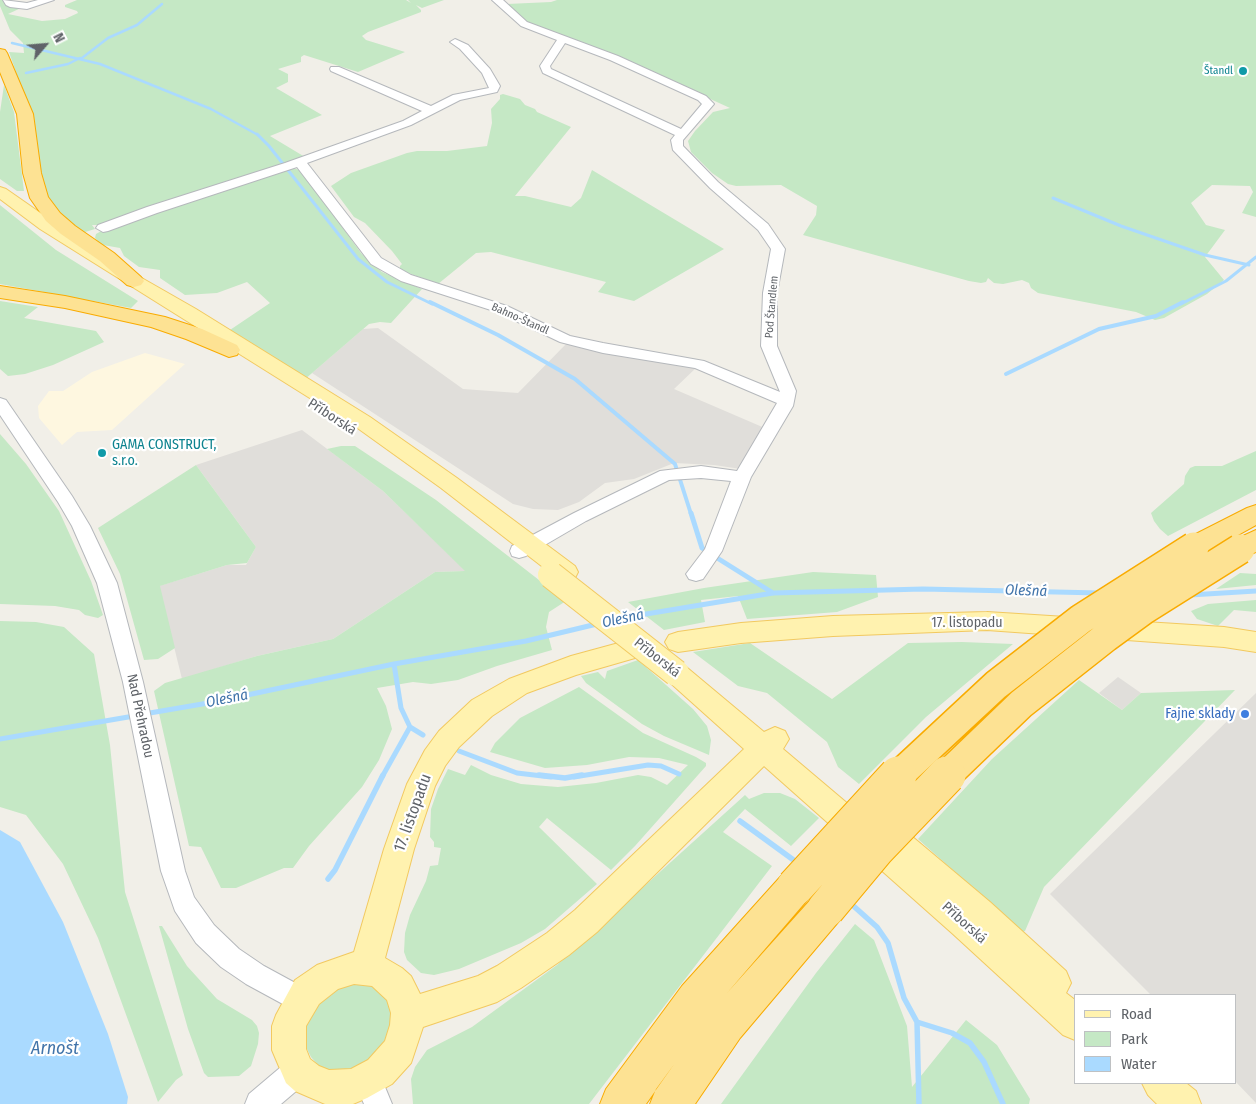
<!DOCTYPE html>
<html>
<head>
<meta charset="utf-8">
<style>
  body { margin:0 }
  #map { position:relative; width:1256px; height:1104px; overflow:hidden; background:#f1efe8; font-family:"Fira Sans Condensed",sans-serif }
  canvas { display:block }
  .legend { position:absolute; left:1074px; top:994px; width:162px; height:90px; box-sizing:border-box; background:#fff; border:1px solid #bfc1c3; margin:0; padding:6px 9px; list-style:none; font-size:15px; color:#5f6368 }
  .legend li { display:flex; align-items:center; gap:10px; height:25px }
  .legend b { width:25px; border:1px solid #bfc1c3 }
  .north { position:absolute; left:20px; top:20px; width:50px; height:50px; -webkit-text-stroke:4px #fff; paint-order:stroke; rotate:63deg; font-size:14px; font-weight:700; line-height:20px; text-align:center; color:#5f6368 }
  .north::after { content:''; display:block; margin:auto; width:18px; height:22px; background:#5f6368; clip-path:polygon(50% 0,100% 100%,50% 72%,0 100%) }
</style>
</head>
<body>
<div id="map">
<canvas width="1256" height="1104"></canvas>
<ul class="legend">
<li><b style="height:6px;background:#fff2af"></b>Road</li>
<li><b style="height:14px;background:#c5e8c5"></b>Park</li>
<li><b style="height:14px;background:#aadaff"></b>Water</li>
</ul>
<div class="north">N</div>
</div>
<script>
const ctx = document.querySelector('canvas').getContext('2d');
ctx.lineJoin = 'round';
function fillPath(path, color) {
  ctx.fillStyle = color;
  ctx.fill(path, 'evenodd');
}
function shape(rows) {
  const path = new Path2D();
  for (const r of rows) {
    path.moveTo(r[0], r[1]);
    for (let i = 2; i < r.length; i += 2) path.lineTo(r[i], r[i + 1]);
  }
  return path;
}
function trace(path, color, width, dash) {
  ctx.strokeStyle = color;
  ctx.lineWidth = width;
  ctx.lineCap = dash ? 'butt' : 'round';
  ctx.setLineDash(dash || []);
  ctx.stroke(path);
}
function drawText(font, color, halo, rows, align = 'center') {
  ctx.font = font + ' "Fira Sans Condensed",sans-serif';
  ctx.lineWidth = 4.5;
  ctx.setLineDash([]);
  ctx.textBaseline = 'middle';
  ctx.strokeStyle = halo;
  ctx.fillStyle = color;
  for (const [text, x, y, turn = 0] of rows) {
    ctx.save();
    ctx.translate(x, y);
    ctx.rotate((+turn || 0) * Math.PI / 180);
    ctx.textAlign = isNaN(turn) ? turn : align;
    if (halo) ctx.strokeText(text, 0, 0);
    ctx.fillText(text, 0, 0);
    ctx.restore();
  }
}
const commercial = shape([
  [145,353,185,364,112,430,77,432,62,445,39,418,38,406,49,391,63,391,92,372]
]);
const industrial = shape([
  [378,328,463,389,518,393,567,343,697,367,674,389,767,429,741,469,714,465,674,463,634,479,605,483,579,502,558,510,533,509,513,504,312,373,363,329],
  [302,430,383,491,466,571,435,572,333,639,257,656,182,679,159,586,227,565,246,565,256,547,196,465],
  [1118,677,1141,693,1122,710,1099,693],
  [1256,693,1256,1103,1235,1081,1235,995,1151,995,1050,894]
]);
const green = shape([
  [0,0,5,0,7,5,12,7,21,8,8,14,42,21,65,19,78,13,77,11,65,7,65,5,77,0,406,0,411,3,408,0,444,0,422,8,416,5,421,10,421,12,368,32,362,36,366,40,405,52,358,72,304,55,301,57,301,62,278,69,288,74,288,82,276,88,322,115,270,136,305,157,100,225,92,225,95,229,82,233,53,205,44,189,38,163,33,121,9,52,24,53,23,43,10,30,0,6],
  [557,0,1256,0,1256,217,1242,213,1253,192,1250,186,1212,185,1191,203,1206,225,1225,230,1205,257,1224,280,1207,294,1164,318,1155,320,1136,312,1038,293,1031,288,1029,283,1022,280,1003,284,994,283,988,278,986,282,981,283,969,281,803,235,816,215,817,206,781,185,736,186,728,184,712,173,691,152,688,141,695,131,713,112,730,108,625,60,529,26,507,4,551,2],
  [4,85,14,112,24,191,17,191,0,179,0,112],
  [503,94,520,99,525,105,535,109,537,112,571,127,515,196,525,196,571,207,581,198,592,170,724,249,634,301,598,292,606,282,491,252,476,253,438,284,400,270,400,266,402,264,392,251,365,223,354,217,331,186,351,173,407,153,417,151,447,151,487,146,492,123,491,109,500,99,500,95],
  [291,168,301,170,361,253,382,272,422,289,391,323,380,322,369,324,304,380,227,332,270,303,247,282,217,293,185,295,160,278,160,270,139,267,124,256,120,248,103,245,99,243,95,238,96,234,103,230,175,204],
  [0,205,56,250,138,301,131,308,0,284],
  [0,301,38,307,24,318,96,331,104,342,53,365,25,374,8,376,0,369],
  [0,434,26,464,59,511,91,581,103,615,98,618,85,615,79,610,55,606,0,604],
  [341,446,355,446,436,500,566,601,549,612,546,627,552,650,497,666,458,680,431,684,413,682,377,688,386,706,392,729,379,760,362,787,309,846,293,868,284,868,236,888,221,888,201,847,189,846,154,691,165,683,257,656,333,639,435,572,465,571,383,491,327,449],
  [1256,451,1256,490,1168,536,1160,529,1154,521,1151,513,1184,484,1185,476,1190,468,1195,466,1222,466],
  [196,465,256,547,247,563,227,565,160,586,175,648,158,659,144,660,120,574,98,528],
  [813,572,876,575,878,597,837,612,747,619,738,596,701,600,705,622,664,630,628,602,704,588],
  [1240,573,1256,574,1256,585,1216,589],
  [1256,600,1256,612,1234,610,1218,626,1197,619,1191,611,1208,604],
  [0,621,36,622,64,627,94,654,110,745,125,892,183,1075,176,1080,158,1102,98,938,63,864,26,815,0,807],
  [962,642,1013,644,926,717,859,784,838,767,827,742,767,693,738,686,693,652,750,643,832,699,908,643],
  [638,660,693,709,707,726,711,740,709,755,664,736,642,724,586,683,581,676,598,672,605,679,607,671],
  [1079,680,1122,710,1141,693,1235,690,1044,887,1025,931,1022,932,918,839,992,759],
  [579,687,643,733,696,757,706,763,706,766,635,846,611,870,547,818,539,827,597,884,545,929,521,943,459,969,434,975,421,973,407,960,404,952,405,933,410,915,426,881,430,866,438,865,441,848,434,847,434,842,430,837,431,809,438,789,448,769,465,775,471,765,491,775,521,784,558,787,596,783,638,775,651,777,667,785,688,765,659,758,629,757,587,765,545,768,490,752,495,743,520,718],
  [764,793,780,793,795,799,819,818,791,846,745,809,723,832,772,866,589,1104,413,1104,411,1079,415,1067,427,1050,472,1027,557,965,745,795,749,799],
  [855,924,874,940,907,1026,912,1087,966,1020,997,1045,1030,1099,1029,1104,721,1104,816,973],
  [159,926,162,926,187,966,217,999,252,1020,257,1026,259,1033,258,1044,251,1066,239,1076,208,1077,204,1073,188,1029],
  [361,981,381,988,396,1016,385,1051,352,1072,328,1070,318,1065,311,1057,306,1047,304,1035,306,1023,327,992]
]);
const water = shape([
  [0,830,20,842,63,922,108,1034,128,1097,127,1104,0,1104]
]);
const streamFar4 = shape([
  [12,43,100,64,211,109,258,135],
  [82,58,108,38,137,25,162,4],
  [26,73,68,64,80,58]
]);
const streamFar3 = shape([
  [257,134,269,146,358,259,387,282,432,304],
  [1053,198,1121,226,1205,255,1249,265],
  [1181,304,1226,281,1256,257]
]);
const streamFar2 = shape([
  [430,302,498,335,575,379,675,464,691,514],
  [1006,374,1099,329,1156,316,1183,302]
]);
const streamFar1 = shape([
  [691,513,702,548,708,552],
  [714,556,773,593],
  [1190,595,1256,591],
  [622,618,773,593,923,589,1100,593],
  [394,664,401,708,410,727,423,735],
  [144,714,214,702,394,664,526,641,597,624],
  [0,739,134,716],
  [459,751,517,773,551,777],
  [382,777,410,727],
  [574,777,648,765,661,766,679,774]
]);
const stream = shape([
  [539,775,565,778,582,775],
  [740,821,799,864],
  [328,879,335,870,383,775],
  [849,902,877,927,888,943,904,998,917,1022,952,1033,970,1043,984,1062,1003,1104],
  [917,1022,919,1104]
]);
const minor = shape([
  [3,0,27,3,38,0,54,0,27,9,10,7,6,5,3,0],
  [492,0,503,0,527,22,618,56,706,96,714,104,683,140,683,146,718,182,768,224,785,249,777,293,777,346,796,391,793,406,751,477,722,551,703,579,696,581,689,579,686,574,705,549,731,481,701,478,669,480,586,521,526,556,519,558,512,556,510,551,512,546,574,513,660,471,701,466,737,471,777,403,695,368,603,353,560,342,497,312,401,281,371,264,297,167,157,213,108,231,103,232,96,228,98,225,147,207,285,163,403,121,422,111,331,71,330,69,331,67,339,67,431,106,453,95,489,88,482,73,460,49,450,42,455,39,468,45,490,69,500,86,497,92,460,100,411,125,307,163,381,258,411,275,507,306,570,336,603,343,704,361,780,392,761,346,763,293,771,249,758,230,710,188,673,150,671,140,675,135,543,73,540,66,557,40,521,26,492,0],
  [565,43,610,60,698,100,702,104,681,129,551,69,550,66,565,43],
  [0,398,6,400,72,496,90,526,117,583,143,682,185,871,194,897,214,925,239,949,264,966,310,991,314,1000,310,1009,301,1013,292,1009,246,984,221,967,196,943,175,911,161,871,123,682,97,583,72,526,58,502,0,415,0,398],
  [298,1057,308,1061,312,1071,308,1081,281,1104,245,1104,249,1094,288,1061,298,1057],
  [368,1066,378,1070,392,1104,364,1104,354,1080,358,1070,368,1066]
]);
const major = shape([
  [0,187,6,189,52,221,140,277,196,309,370,417,457,478,575,566,578,572,575,578,566,581,557,578,441,488,356,427,40,229,0,199,0,187],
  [987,612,1224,627,1256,632,1256,652,1224,647,987,630,833,636,741,643,678,652,669,649,665,642,669,635,678,632,741,623,833,616,987,612],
  [626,641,635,644,639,651,635,658,576,675,527,693,492,716,459,747,445,766,435,786,414,849,385,958,402,968,411,976,420,994,478,976,497,966,547,933,575,910,744,749,667,680,663,673,667,666,676,663,685,666,764,732,775,727,785,731,789,739,783,749,867,820,868,818,879,814,890,818,990,902,1066,971,1071,983,1066,993,1075,1000,1075,1040,1063,1035,953,934,764,766,597,932,569,955,521,988,497,1002,423,1027,411,1063,392,1084,367,1098,353,1104,325,1104,295,1091,286,1083,272,1050,272,1026,276,1015,295,980,317,965,354,952,384,849,407,784,425,750,439,731,472,700,509,679,571,656,626,641],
  [354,984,372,986,387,1000,391,1013,390,1025,385,1041,368,1060,351,1069,329,1070,319,1066,310,1059,306,1049,306,1026,319,1004,338,989,354,984],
  [1142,1083,1186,1083,1196,1091,1201,1104,1157,1104,1148,1095,1142,1083]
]);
const highway = shape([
  [0,49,5,50,7,53,33,114,41,173,48,197,60,213,75,226,114,253,141,277,144,281,141,285,134,287,127,285,100,261,61,234,46,221,30,198,23,173,17,114,0,72,0,49],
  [0,286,65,296,165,317,202,329,237,345,240,350,237,355,229,357,186,339,151,327,65,308,0,298,0,286],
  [1256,505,1256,525,1204,554,1194,557,1184,554,1180,547,1184,540,1247,508,1256,505],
  [1256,530,1256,552,1240,559,1230,556,1226,549,1230,542,1256,530],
  [795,870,808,875,813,887,808,899,727,993,813,897,826,892,839,897,844,909,839,921,740,1038,695,1104,650,1104,656,1089,675,1063,646,1104,600,1104,606,1089,682,986,782,875,795,870]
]);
const majorBridge = shape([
  [551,575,676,673]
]);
const highwayBridgeFar1 = shape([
  [897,777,996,685,1081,619,1194,547],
  [945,777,1021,704,1106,637,1143,610,1240,549]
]);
const highwayBridge = shape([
  [795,887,898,775],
  [826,909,876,849,947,775]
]);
const markers = [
  [1243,71,5,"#0f9aa8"],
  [102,453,5,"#0f9aa8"],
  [1245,714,5,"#3f7fe0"]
];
const farCulturenames = [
  ["Štandl",1233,71]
];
const farStreetnames = [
  ["Pod Štandlem",772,307,-85],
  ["Bahno-Štandl",520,319,24]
];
const streetNames = [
  ["Příborská",332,417,33],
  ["17. listopadu",967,623],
  ["Příborská",657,658,38],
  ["Nad Přehradou",140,716,78],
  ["Příborská",964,923,42]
];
const cultureNames = [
  ["GAMA CONSTRUCT,",112,445],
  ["s.r.o.",112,461]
];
const shopNames = [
  ["Fajne sklady",1235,714]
];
const waterNames = [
  ["Olešná",1026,591,2],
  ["Olešná",623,619,-12],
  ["Olešná",227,699,-11]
];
const nearStreetnames = [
  ["17. listopadu",413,813,-70]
];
const nearWaternames = [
  ["Arnošt",55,1049]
];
fillPath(commercial, '#fef7e0');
fillPath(industrial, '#e0deda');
fillPath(green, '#c5e8c5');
fillPath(water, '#aadaff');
trace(streamFar4, '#aadaff', 2.5);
trace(streamFar3, '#aadaff', 3);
trace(streamFar2, '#aadaff', 4);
trace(streamFar1, '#aadaff', 5);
trace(stream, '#aadaff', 5.5);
trace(minor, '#b5b8bc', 2);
trace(major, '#f2c960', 2);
trace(highway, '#f9ab00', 2);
fillPath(minor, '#fff');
fillPath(major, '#fff2af');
fillPath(highway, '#fde293');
trace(majorBridge, '#f2c960', 28, []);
trace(highwayBridgeFar1, '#f9ab00', 32, []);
trace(highwayBridge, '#f9ab00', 39, []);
trace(majorBridge, '#fff2af', 26);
trace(highwayBridgeFar1, '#fde293', 29);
trace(highwayBridge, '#fde293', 37);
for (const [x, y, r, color] of markers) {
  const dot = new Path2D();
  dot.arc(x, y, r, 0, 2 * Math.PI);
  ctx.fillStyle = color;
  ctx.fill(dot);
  trace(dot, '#fff', 2);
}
drawText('11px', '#0d838f', '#fff', farCulturenames, 'right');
drawText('11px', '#5f6368', '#fff', farStreetnames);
drawText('14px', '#5f6368', '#fff', streetNames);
drawText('14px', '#0d838f', '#fff', cultureNames, 'left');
drawText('14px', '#366cbe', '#fff', shopNames, 'right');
drawText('italic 15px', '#4174aa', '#fff', waterNames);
drawText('16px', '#5f6368', '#fff', nearStreetnames);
drawText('italic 18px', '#4174aa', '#fff', nearWaternames);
</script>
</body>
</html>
